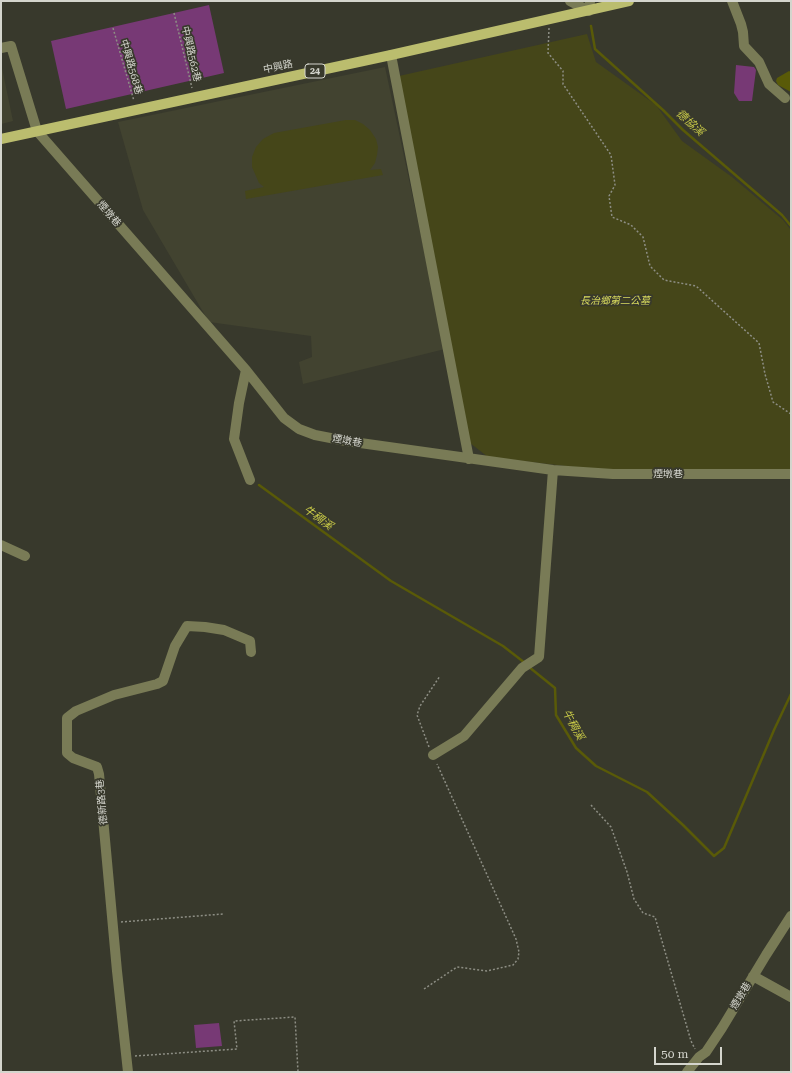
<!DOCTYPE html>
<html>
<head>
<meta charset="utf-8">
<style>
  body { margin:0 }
  #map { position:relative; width:792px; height:1073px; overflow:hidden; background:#38392c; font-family:"Roboto Serif",serif }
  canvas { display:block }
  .frame { position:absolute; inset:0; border:2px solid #d4d5cd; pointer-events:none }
  .scale { position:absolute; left:654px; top:1047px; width:68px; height:18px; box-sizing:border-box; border:2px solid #d4d5cd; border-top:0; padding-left:5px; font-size:12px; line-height:14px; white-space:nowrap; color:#d4d5cd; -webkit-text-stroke:3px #38392c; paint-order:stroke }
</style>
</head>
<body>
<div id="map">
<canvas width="792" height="1073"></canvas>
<div class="frame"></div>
<div class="scale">50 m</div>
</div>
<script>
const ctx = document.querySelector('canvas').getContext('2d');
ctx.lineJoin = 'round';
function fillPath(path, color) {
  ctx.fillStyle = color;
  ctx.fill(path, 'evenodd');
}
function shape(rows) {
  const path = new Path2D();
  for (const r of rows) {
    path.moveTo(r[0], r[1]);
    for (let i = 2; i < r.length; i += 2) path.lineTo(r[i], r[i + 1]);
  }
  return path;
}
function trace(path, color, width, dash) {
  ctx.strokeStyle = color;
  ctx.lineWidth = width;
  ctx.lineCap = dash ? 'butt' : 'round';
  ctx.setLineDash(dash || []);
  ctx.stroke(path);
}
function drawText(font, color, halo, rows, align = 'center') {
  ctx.font = font + ' "Roboto Serif","Noto Sans TC",serif';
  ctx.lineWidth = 3.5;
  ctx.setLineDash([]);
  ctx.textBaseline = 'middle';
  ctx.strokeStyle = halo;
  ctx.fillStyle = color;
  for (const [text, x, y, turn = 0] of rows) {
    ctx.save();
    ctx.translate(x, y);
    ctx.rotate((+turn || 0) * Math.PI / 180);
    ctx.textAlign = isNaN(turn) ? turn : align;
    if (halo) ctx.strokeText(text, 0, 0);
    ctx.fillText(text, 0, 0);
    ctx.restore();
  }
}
const built = shape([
  [1,63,13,121,1,124],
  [385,67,445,349,303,384,299,362,312,357,311,336,209,322,143,210,118,122]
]);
const green = shape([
  [587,34,596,62,656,105,682,141,732,177,783,220,791,230,791,472,609,471,488,457,470,443,399,76],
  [346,120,355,120,363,124,370,130,376,139,378,147,377,155,375,163,370,170,381,169,383,175,246,199,245,191,264,187,259,183,252,167,252,157,256,147,263,139,274,133]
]);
const water = shape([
  [789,71,791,72,791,92,778,85,776,81,777,78]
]);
const stream = shape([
  [591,26,595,49,663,110,683,130,782,215,791,226],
  [259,485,391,581,503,646,525,663],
  [529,667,555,688,556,715,576,748,596,766,647,792,683,825,714,856,724,848,774,730,791,694]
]);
const building = shape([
  [209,5,224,73,66,109,51,41],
  [736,65,754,67,756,70,752,101,739,101,734,93],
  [219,1023,222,1046,196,1048,194,1025]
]);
const path = shape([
  [174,13,192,88],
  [113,28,134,101],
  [549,28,548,53,563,71,563,84,611,155,615,185,609,196,612,217,631,225,643,237,650,266,664,280,696,286,759,343,765,374,773,402,791,414],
  [429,747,417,715,420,706,440,676],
  [591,805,611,827,627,872,634,899,643,913,655,917,691,1041,695,1049],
  [121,922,223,914],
  [424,989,457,967,487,971,513,965,518,959,519,952,516,939,437,764],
  [135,1056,237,1049,234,1021,295,1017,298,1072]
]);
const minor = shape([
  [570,1,589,11,590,1],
  [732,1,741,24,743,32,744,46,759,62,769,84,785,98],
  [1,48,11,46,37,131,246,370,284,418,299,429,315,435,346,441,553,470,613,474,791,474],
  [391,55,469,459],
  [246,370,239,403,234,439,250,480],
  [1,545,25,556],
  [433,755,464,736,522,668,539,657,553,470],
  [753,976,791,997],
  [128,1072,117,971,99,774,97,767,73,758,67,753,67,718,76,711,114,695,157,684,163,681,175,646,187,626,205,627,224,630,250,641,251,652],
  [687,1072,699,1057,706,1052,722,1028,766,955,791,916]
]);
const major = shape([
  [1,139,391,55,629,1]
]);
const shields = [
  [315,71,20]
];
const shieldNames = [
  ["24",315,71]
];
const streetNames = [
  ["中興路562巷",191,54,77],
  ["中興路568巷",131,67,74],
  ["中興路",278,67,-12],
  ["煙墩巷",109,214,49],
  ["煙墩巷",347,441,10],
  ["煙墩巷",668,474],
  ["德新路3巷",102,802,-95],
  ["煙墩巷",741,996,-59]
];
const parkNames = [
  ["長治鄉第二公墓",615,301]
];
const waterNames = [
  ["德協溪",690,123,42],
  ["牛稠溪",318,518,36],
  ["牛稠溪",573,725,61]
];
fillPath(built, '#424330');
fillPath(green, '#454619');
fillPath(water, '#595a08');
trace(stream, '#595a08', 2.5);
fillPath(building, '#773975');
trace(path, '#8d8e84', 1.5, [2, 2]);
trace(minor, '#797b56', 10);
trace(major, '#bbbd6e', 10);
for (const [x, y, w] of shields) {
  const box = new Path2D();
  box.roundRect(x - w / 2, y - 7, w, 14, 3);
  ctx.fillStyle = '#38392c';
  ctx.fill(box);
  trace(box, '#d4d5cd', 1);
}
drawText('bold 9px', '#d4d5cd', null, shieldNames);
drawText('10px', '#d4d5cd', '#38392c', streetNames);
drawText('italic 10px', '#dadc5d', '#38392c', parkNames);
drawText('italic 11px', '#c7c847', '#38392c', waterNames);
</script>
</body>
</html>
